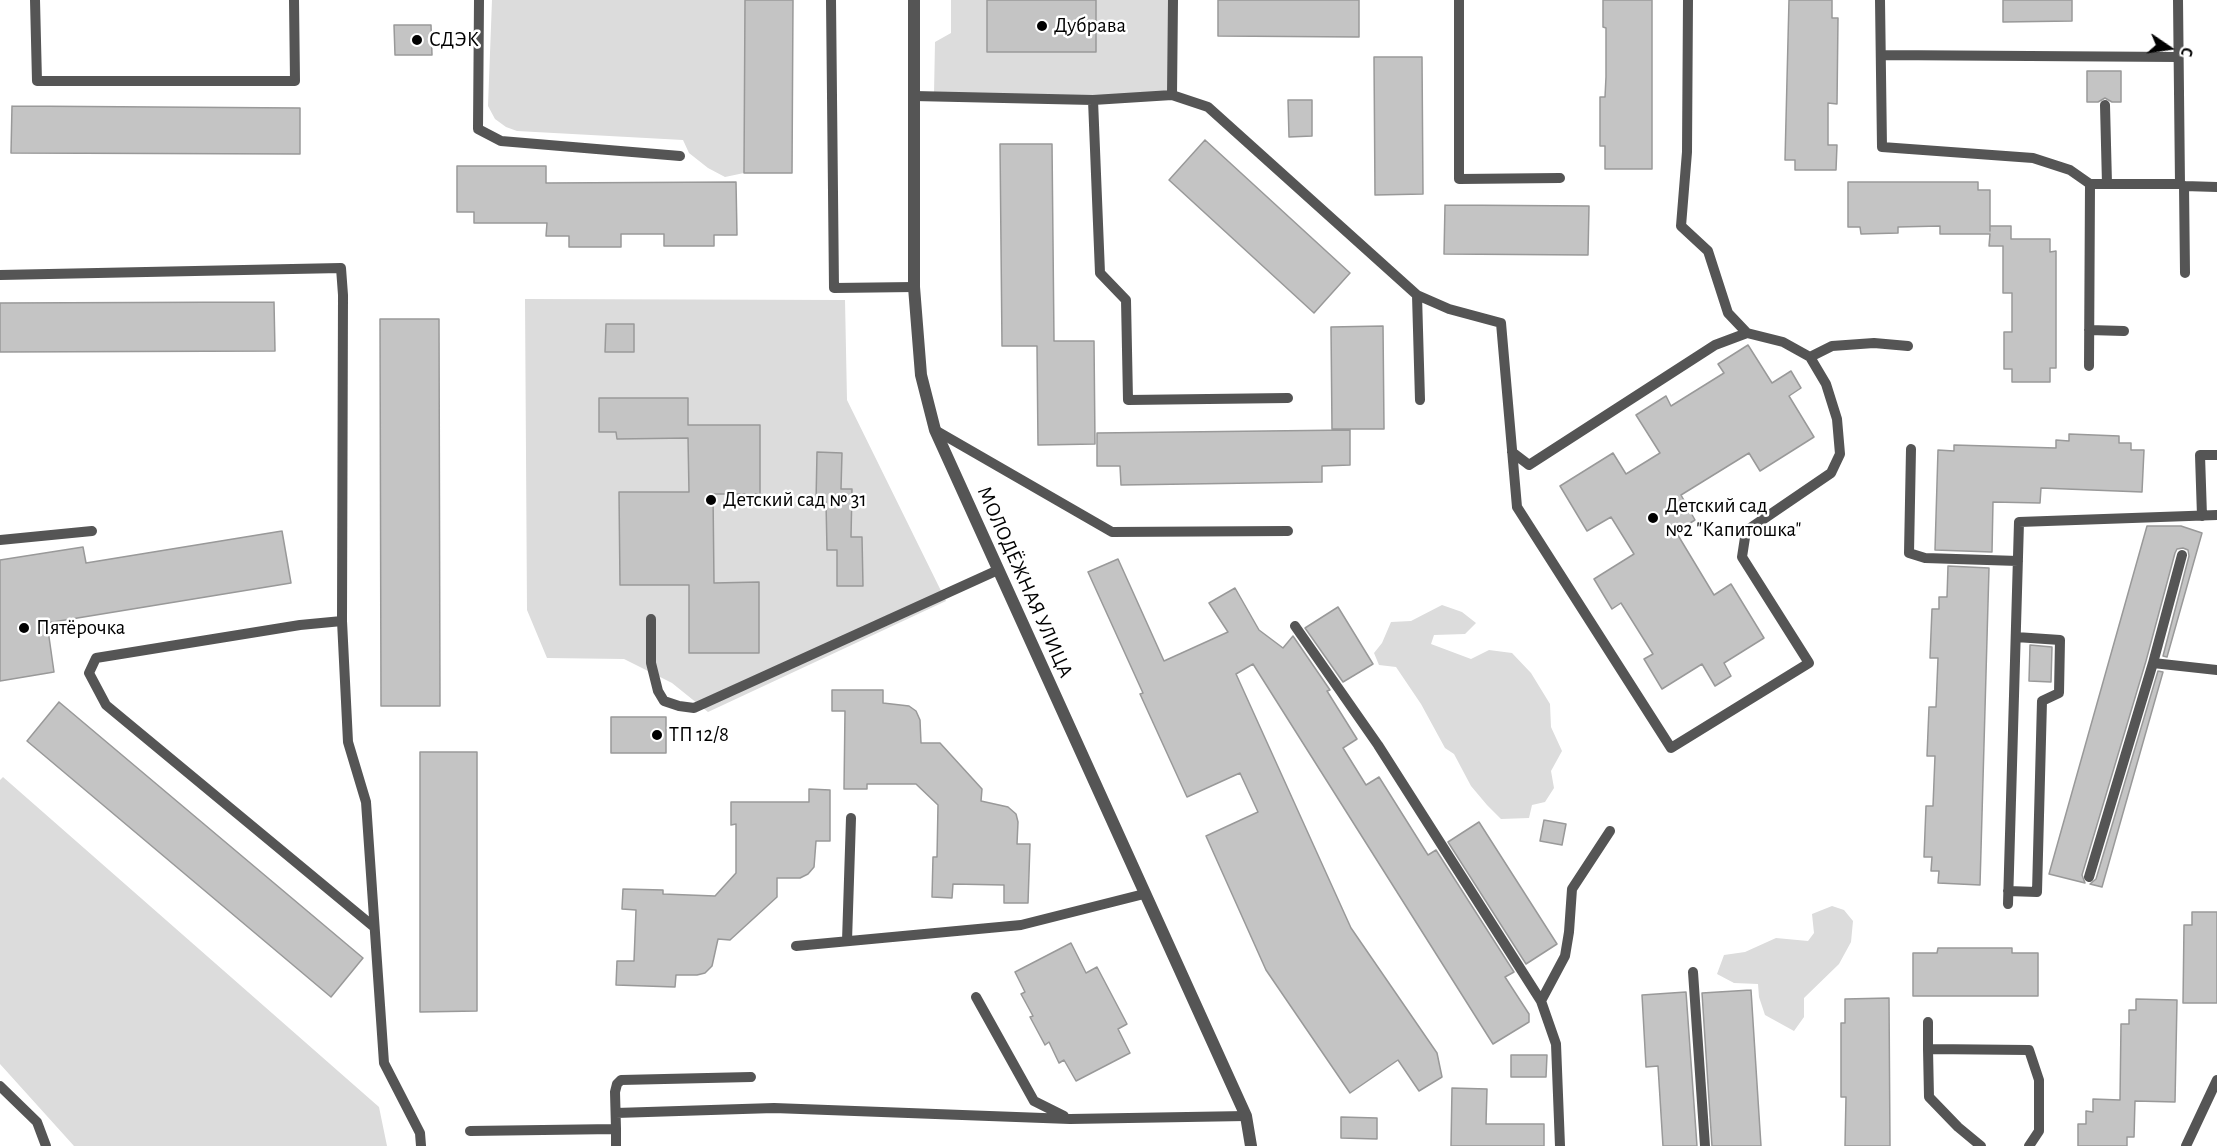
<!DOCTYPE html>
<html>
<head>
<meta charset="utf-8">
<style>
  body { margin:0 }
  #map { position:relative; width:2217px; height:1146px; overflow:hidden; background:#fff; font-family:"Alegreya Sans",sans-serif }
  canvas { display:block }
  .north { position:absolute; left:2139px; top:18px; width:60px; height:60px; -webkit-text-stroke:4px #fff; paint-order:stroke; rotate:103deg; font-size:16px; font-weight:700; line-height:24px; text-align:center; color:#000 }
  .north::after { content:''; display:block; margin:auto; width:21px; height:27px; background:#000; clip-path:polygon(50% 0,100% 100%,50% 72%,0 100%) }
</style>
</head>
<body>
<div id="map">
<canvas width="2217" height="1146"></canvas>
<div class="north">С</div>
</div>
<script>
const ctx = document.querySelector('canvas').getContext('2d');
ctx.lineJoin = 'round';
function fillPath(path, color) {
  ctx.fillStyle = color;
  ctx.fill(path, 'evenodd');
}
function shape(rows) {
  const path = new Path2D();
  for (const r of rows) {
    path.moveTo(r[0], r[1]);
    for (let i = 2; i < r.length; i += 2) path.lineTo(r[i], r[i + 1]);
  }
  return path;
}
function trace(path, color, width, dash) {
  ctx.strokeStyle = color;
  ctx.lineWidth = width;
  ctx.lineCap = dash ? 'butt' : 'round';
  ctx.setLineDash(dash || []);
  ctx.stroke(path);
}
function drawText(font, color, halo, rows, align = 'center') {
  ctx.font = font + ' "Alegreya Sans",sans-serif';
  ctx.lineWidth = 5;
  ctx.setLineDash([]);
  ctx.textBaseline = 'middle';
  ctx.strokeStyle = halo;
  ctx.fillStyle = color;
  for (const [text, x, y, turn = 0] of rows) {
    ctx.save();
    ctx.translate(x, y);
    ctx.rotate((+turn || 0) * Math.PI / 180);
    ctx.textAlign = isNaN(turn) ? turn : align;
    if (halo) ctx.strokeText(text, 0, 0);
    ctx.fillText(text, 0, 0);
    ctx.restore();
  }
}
const green = shape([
  [492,0,745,0,744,173,725,177,708,168,689,153,683,140,517,131,506,127,495,119,488,106],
  [951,0,1173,0,1172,95,1093,100,934,94,935,42,951,33],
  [525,299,845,300,847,400,946,601,708,712,672,683,624,659,547,658,527,610],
  [1442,605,1462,612,1476,623,1465,634,1434,635,1431,644,1471,659,1489,650,1512,653,1531,673,1550,704,1551,727,1562,751,1551,771,1554,788,1545,802,1532,805,1529,818,1501,819,1487,805,1471,786,1454,754,1445,748,1421,704,1396,667,1379,665,1374,653,1382,643,1391,622,1411,621],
  [3,777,379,1107,387,1146,74,1146,0,1064,0,780],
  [1832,906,1844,910,1853,921,1851,942,1839,964,1804,998,1804,1017,1794,1031,1765,1015,1759,997,1758,984,1734,983,1717,974,1724,955,1745,952,1776,938,1808,941,1814,933,1812,914]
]);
const building = shape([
  [745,0,793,0,792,173,744,173,745,0],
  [987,0,1096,0,1096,52,987,52,987,0],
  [1218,0,1359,0,1359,37,1218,36,1218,0],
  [1603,0,1652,0,1652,169,1605,169,1605,146,1600,146,1600,97,1605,97,1606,77,1606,28,1603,27,1603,0],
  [1789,0,1832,0,1832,18,1838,18,1837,104,1828,103,1828,145,1837,145,1836,170,1795,170,1795,160,1785,160,1789,0],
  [2003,0,2072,0,2072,21,2003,22,2003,0],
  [394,25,431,25,432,55,395,55,394,25],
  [1374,57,1422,57,1423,194,1375,195,1374,57],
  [2087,71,2121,71,2121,102,2112,102,2105,98,2098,102,2087,102,2087,71],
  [1288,100,1312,100,1312,136,1289,137,1288,100],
  [12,106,300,108,300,154,11,153,12,106],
  [1205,140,1350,273,1314,313,1169,180,1205,140],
  [1000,144,1052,144,1054,341,1094,341,1095,444,1038,445,1037,346,1002,346,1000,144],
  [457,166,546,166,546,183,736,182,737,235,714,235,714,246,664,246,664,234,621,234,621,247,569,247,569,236,546,236,547,223,474,223,474,212,457,212,457,166],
  [1848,182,1978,182,1978,190,1990,190,1990,231,1990,226,2011,226,2011,239,2050,239,2050,252,2056,251,2056,368,2050,368,2050,382,2012,382,2012,369,2004,369,2004,332,2012,332,2012,293,2003,293,2003,246,1989,246,1990,234,1940,234,1940,226,1898,227,1898,233,1861,234,1860,227,1848,227,1848,182],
  [1445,205,1589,206,1588,255,1444,254,1445,205],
  [274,302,275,351,0,352,0,303,274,302],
  [380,319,439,319,440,706,381,706,380,319],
  [606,324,634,324,634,352,605,352,606,324],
  [1383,326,1384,429,1332,429,1331,327,1383,326],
  [1748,345,1772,383,1791,371,1801,388,1789,396,1814,437,1760,471,1749,453,1681,495,1695,520,1676,532,1714,595,1731,584,1764,638,1724,663,1731,676,1715,686,1702,664,1662,689,1644,659,1653,654,1621,603,1612,609,1594,579,1634,554,1611,517,1587,531,1560,486,1613,453,1626,474,1660,453,1636,415,1666,396,1671,406,1724,373,1718,364,1748,345],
  [599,398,688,398,688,425,760,425,760,494,713,494,714,583,759,582,759,653,689,653,689,585,620,585,619,492,689,492,688,438,617,439,616,432,599,432,599,398],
  [1350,430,1350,465,1322,466,1322,482,1121,485,1120,466,1097,466,1097,433,1350,430],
  [2069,434,2119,436,2119,443,2131,443,2131,450,2144,450,2142,492,2041,488,2040,503,1993,502,1992,552,1935,550,1938,450,1954,451,1954,445,2056,448,2056,440,2069,441,2069,434],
  [817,452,842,453,841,489,852,489,851,537,862,537,863,586,837,586,837,550,827,550,826,502,816,502,817,452],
  [2147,526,2181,526,2202,533,2167,657,2163,656,2189,556,2188,550,2183,548,2177,549,2175,553,2146,661,2082,875,2085,883,2049,874,2147,526],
  [282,531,291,583,47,623,54,672,0,681,0,560,83,547,86,563,282,531],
  [1118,559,1164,661,1228,632,1209,603,1235,588,1259,630,1283,648,1293,636,1330,690,1327,691,1357,739,1343,748,1366,785,1379,777,1428,855,1436,850,1514,972,1505,977,1529,1014,1529,1022,1493,1044,1253,664,1236,674,1351,928,1437,1053,1442,1077,1419,1091,1398,1060,1350,1093,1266,970,1206,836,1258,812,1240,773,1187,797,1140,694,1143,693,1088,572,1118,559],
  [1948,566,1989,568,1980,885,1938,883,1939,871,1931,871,1932,857,1924,857,1926,806,1933,806,1935,756,1927,756,1929,707,1936,707,1938,658,1930,658,1932,609,1939,609,1939,597,1947,597,1948,566],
  [1338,607,1373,664,1343,682,1305,628,1338,607],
  [2030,645,2052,647,2051,682,2029,681,2030,645],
  [2158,671,2163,672,2102,887,2090,884,2096,879,2158,671],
  [832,690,883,690,883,703,909,706,916,711,920,720,921,743,940,743,982,789,981,801,1008,807,1016,814,1018,822,1017,844,1030,844,1028,903,1004,903,1004,885,953,884,952,898,932,897,933,857,937,857,938,805,916,784,867,784,867,789,844,789,845,711,832,711,832,690],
  [59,702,363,958,331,997,27,741,59,702],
  [611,717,666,717,666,753,611,753,611,717],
  [420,752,477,752,477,1011,420,1012,420,752],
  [809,789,830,790,830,841,816,841,814,867,808,874,800,878,777,878,777,897,730,940,718,939,712,966,705,973,697,975,676,975,675,987,616,985,617,961,634,961,636,910,622,909,623,889,663,890,663,894,715,896,736,873,736,824,731,825,731,802,809,802,809,789],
  [1544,820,1566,824,1562,845,1540,841,1544,820],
  [1479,822,1557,944,1526,964,1448,842,1479,822],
  [2192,912,2217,912,2217,1003,2183,1003,2184,925,2192,925,2192,912],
  [1071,943,1086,973,1097,967,1127,1024,1118,1029,1130,1053,1076,1081,1064,1060,1059,1063,1049,1042,1045,1045,1030,1017,1033,1016,1021,994,1025,992,1015,972,1071,943],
  [1938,948,2012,948,2012,953,2038,953,2038,996,1913,996,1913,953,1937,953,1938,948],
  [1751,990,1761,1146,1712,1146,1702,993,1751,990],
  [1686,992,1697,1146,1663,1146,1658,1066,1646,1067,1642,995,1686,992],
  [1889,998,1890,1146,1845,1146,1846,1097,1841,1097,1841,1023,1845,1023,1845,999,1889,998],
  [2136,999,2177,1000,2175,1102,2135,1101,2134,1137,2127,1137,2127,1146,2078,1146,2078,1124,2086,1124,2086,1111,2093,1112,2093,1099,2120,1100,2121,1024,2129,1024,2129,1010,2136,1010,2136,999],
  [1511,1055,1547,1055,1546,1077,1511,1077,1511,1055],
  [1452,1088,1487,1089,1486,1124,1544,1124,1544,1146,1451,1146,1452,1088],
  [1341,1117,1377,1118,1377,1139,1341,1138,1341,1117]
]);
const lane = shape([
  [35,0,37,81,295,81,294,0],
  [479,0,478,129,501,141,680,156],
  [831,0,834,288,914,287],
  [1459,0,1459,179,1560,178],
  [1880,0,1882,147,2033,158,2070,170,2090,184,2180,184],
  [2178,0,2180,184,2184,186,2185,273],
  [1881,55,2178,57],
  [1172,95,1208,107,1417,295,1420,400],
  [914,96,1093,100,1172,95,1173,0],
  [1093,100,1100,273,1126,300,1128,400,1288,398],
  [2105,105,2107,184],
  [2184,186,2217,187],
  [0,275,341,268,343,295,342,621,348,742,366,802,384,1063,420,1133,421,1146],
  [1417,295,1449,309,1501,323,1517,507,1671,748,1809,663,1742,557,1746,531,1831,473,1840,454,1837,419,1826,384,1810,357,1783,342,1747,333,1728,313,1708,251,1681,226,1687,152,1688,0],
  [2089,330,2124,331],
  [1810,357,1832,346,1874,343,1908,346],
  [2089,366,2090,184],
  [935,430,1112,532,1288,531],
  [1911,449,1909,553,1925,558,2018,561],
  [1512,452,1529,465,1715,345,1747,333],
  [2202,516,2200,455,2217,455],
  [0,540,92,531],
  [2182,555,2153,663,2217,670],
  [651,619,651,663,658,691,664,701,679,706,694,708,998,570],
  [342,621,300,625,96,658,89,673,106,705,374,927],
  [1295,626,1378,745,1541,1001,1556,1044,1560,1146],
  [2089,877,2153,663],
  [2008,891,2037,892,2042,701,2059,693,2060,640,2016,637],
  [2008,904,2019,522,2217,515],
  [847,941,851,818],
  [796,946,1021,925,1144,894],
  [1693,972,1705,1146],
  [976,997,1034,1101,1064,1116],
  [1541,1001,1565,956,1569,932,1572,889,1610,831],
  [1928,1022,1928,1049],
  [0,1086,37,1122,46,1146],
  [616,1113,774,1108,1070,1119,1246,1116],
  [616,1129,616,1146],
  [470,1131,616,1129,615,1092,617,1084,621,1080,751,1077],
  [1981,1146,1958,1127,1929,1097,1928,1049,2029,1050,2039,1080,2039,1131,2029,1146],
  [2186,1146,2217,1080]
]);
const street = shape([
  [914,0,914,287,921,375,935,430,1246,1116,1251,1146]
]);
const markers = [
  [1042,26,6,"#000"],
  [417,40,6,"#000"],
  [711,500,6,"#000"],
  [1653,518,6,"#000"],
  [24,628,6,"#000"],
  [657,735,6,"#000"]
];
const poiNames = [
  ["Дубрава",1054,26],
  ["СДЭК",429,40],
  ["Детский сад № 31",723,500],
  ["Детский сад",1665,506],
  ["№2 \"Капитошка\"",1665,530],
  ["Пятёрочка",36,628],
  ["ТП 12/8",669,735]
];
const streetNames = [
  ["МОЛОДЁЖНАЯ УЛИЦА",1025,582,66]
];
fillPath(green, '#dcdcdc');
fillPath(building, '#c4c4c4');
trace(building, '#999', 1.5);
trace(lane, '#555', 10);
trace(street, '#555', 12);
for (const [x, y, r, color] of markers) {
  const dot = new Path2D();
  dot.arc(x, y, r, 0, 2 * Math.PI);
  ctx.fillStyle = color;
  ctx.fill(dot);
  trace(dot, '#fff', 2);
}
drawText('21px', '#000', '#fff', poiNames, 'left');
drawText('21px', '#000', '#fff', streetNames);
</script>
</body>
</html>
